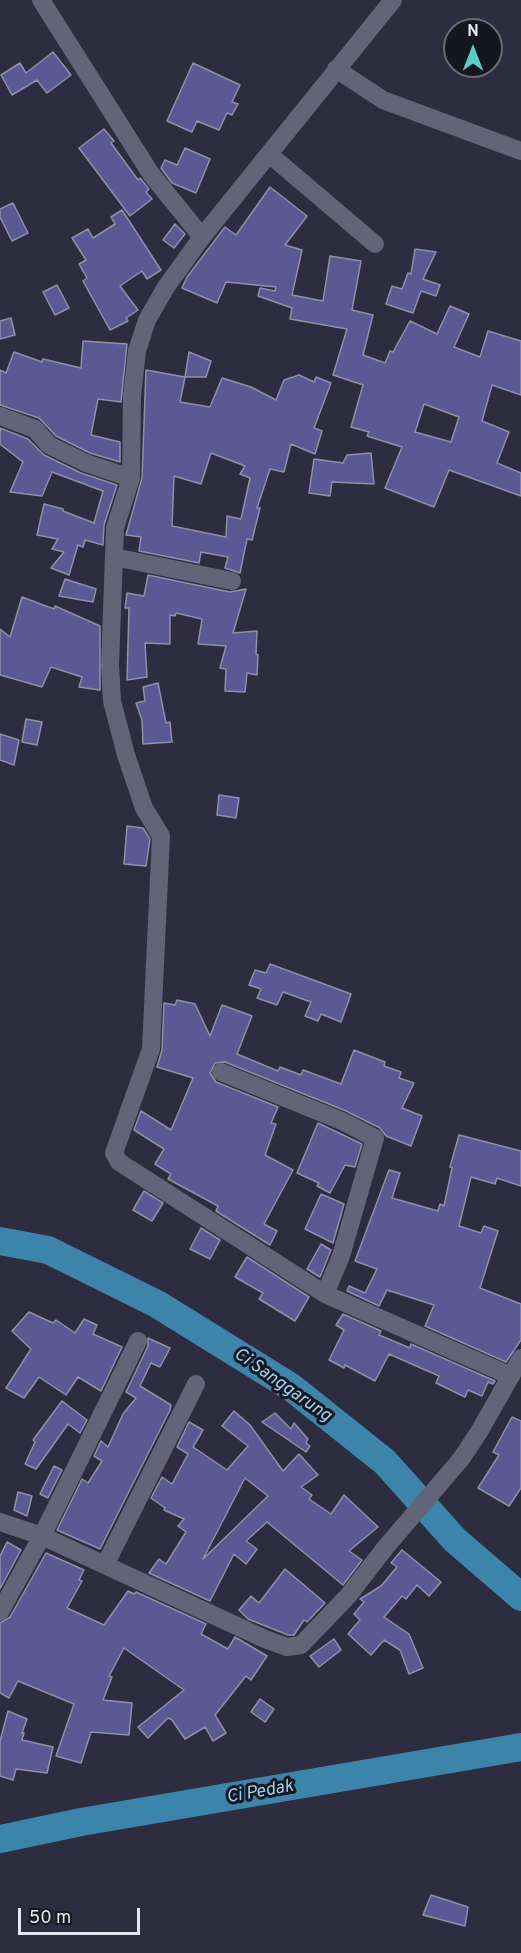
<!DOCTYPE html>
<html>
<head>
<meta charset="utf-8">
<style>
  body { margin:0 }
  #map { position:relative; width:521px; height:1953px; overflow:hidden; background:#2d2d3f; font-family:Overpass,sans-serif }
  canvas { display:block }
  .north { position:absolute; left:443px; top:18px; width:60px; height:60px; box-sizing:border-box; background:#16161e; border:2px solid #696a73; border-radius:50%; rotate:0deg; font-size:16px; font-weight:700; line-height:24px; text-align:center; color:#e6e7f2 }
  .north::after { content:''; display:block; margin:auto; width:21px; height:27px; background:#56cec3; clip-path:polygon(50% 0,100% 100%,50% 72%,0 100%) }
  .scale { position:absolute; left:18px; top:1908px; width:122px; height:27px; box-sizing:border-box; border:3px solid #e6e7f2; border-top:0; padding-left:8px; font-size:18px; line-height:21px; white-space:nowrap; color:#e6e7f2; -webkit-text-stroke:4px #16161e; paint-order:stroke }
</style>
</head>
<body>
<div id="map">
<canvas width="521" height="1953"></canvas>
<div class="north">N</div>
<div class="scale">50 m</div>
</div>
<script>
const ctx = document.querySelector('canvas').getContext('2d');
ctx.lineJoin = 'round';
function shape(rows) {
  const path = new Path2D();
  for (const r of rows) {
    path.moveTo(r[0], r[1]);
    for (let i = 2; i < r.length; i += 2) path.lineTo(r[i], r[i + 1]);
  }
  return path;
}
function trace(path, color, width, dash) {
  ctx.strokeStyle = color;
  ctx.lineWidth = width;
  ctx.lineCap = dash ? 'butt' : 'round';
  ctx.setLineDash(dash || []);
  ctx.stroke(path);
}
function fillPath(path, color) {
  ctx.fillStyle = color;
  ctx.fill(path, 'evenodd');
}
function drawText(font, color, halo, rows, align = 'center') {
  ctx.font = font + ' Overpass,sans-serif';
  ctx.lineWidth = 6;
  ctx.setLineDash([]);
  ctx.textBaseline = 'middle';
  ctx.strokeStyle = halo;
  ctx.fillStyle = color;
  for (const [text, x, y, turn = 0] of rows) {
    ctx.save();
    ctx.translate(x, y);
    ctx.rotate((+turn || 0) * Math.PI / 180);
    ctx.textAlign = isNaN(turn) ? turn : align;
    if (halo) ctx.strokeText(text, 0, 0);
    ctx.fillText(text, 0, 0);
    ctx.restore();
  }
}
const river = shape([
  [0,1241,48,1250,157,1304,291,1387,385,1462,455,1540,521,1597],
  [0,1839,81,1822,521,1747]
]);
const building = shape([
  [53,52,71,75,47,93,37,80,12,95,1,75,20,63,26,73,53,52],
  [193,63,240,85,232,102,238,104,232,115,227,113,219,130,197,121,192,132,167,121,193,63],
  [104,129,114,141,111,143,138,180,140,178,149,189,146,192,152,199,130,216,79,148,104,129],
  [185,148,210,159,196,193,172,183,161,168,165,160,177,165,185,148],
  [270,187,307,216,285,245,302,250,292,295,323,301,330,256,361,261,352,310,373,315,363,355,385,363,390,351,393,352,410,321,437,334,450,306,469,314,454,347,480,357,488,331,521,341,521,395,492,385,482,421,509,432,497,463,521,473,521,496,449,470,434,507,385,488,402,447,367,436,369,432,351,427,363,385,333,375,347,329,290,319,292,308,258,296,260,288,275,291,276,287,226,282,217,303,182,288,187,277,225,227,236,235,270,187],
  [424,404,459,417,451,442,415,432,424,404],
  [13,203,28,233,12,241,0,217,0,209,13,203],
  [122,210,161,270,147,279,142,271,120,286,138,310,126,318,128,321,110,330,83,281,87,278,79,264,86,260,72,238,88,229,93,238,115,224,111,217,122,210],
  [175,224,185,234,174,248,163,240,175,224],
  [415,249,436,252,423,279,440,285,436,296,421,291,413,313,386,304,392,286,402,289,408,273,411,274,415,249],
  [57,285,69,308,55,315,43,292,57,285],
  [11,318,15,335,0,339,0,321,11,318],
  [83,341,127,344,121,402,98,399,91,435,120,442,120,462,90,453,56,436,39,418,0,405,0,370,6,373,14,352,42,362,43,359,81,368,83,341],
  [189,352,211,361,206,377,185,377,189,352],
  [146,370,185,377,180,402,210,407,222,378,251,387,276,400,284,380,299,375,314,382,316,377,331,383,314,428,322,431,315,454,291,444,284,472,270,469,257,508,260,508,252,540,247,539,240,573,225,568,228,557,201,552,199,563,139,551,141,537,126,535,142,478,146,370],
  [211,453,245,466,240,474,250,478,241,519,227,516,226,537,172,526,174,476,201,484,211,453],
  [0,428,28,439,44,455,81,473,117,485,104,525,103,545,85,540,83,547,78,545,69,575,51,568,64,552,52,549,58,539,37,535,44,504,63,509,63,511,94,523,103,491,52,472,42,496,10,492,23,462,0,444,0,428],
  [371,453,374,484,332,482,330,496,309,493,314,459,343,463,347,455,371,453],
  [148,575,230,592,246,589,233,633,257,631,256,654,258,655,257,675,247,673,245,692,225,691,226,669,220,668,226,646,198,644,202,619,176,613,175,616,170,615,170,644,145,643,147,677,127,680,129,608,125,608,127,593,144,596,148,575],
  [65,579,96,589,93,602,59,596,65,579],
  [22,597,54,609,55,606,100,626,100,690,79,687,82,677,51,667,42,687,0,675,0,629,10,637,22,597],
  [158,683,166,723,170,722,172,742,143,744,142,720,136,703,145,701,143,687,158,683],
  [26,719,42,722,37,745,22,742,26,719],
  [0,734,19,740,14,765,0,760,0,734],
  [219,795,239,798,236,818,217,815,219,795],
  [127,826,143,828,150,839,146,866,124,864,127,826],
  [270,964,351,994,341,1022,321,1014,318,1021,305,1016,311,1002,283,992,277,1005,257,998,261,989,249,985,255,970,266,973,270,964],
  [177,1000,195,1004,210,1036,222,1005,252,1016,237,1054,278,1071,280,1067,301,1075,303,1070,341,1084,354,1050,385,1062,384,1066,401,1072,399,1078,414,1083,402,1108,422,1116,411,1146,386,1136,380,1128,346,1111,225,1062,215,1063,210,1073,216,1082,278,1107,271,1123,276,1124,265,1155,293,1170,264,1224,277,1231,270,1245,216,1211,218,1206,168,1179,171,1174,155,1164,164,1149,134,1130,141,1111,171,1130,193,1078,157,1067,162,1050,164,1003,175,1005,177,1000],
  [318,1123,362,1144,355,1167,345,1165,330,1193,317,1186,319,1183,297,1173,318,1123],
  [459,1135,521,1151,521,1186,497,1178,495,1184,471,1177,459,1226,481,1233,484,1226,498,1231,480,1288,521,1304,521,1340,506,1362,425,1326,434,1305,387,1290,379,1306,347,1291,349,1286,365,1293,377,1269,355,1261,389,1170,400,1173,392,1198,438,1211,440,1204,444,1206,452,1168,450,1167,459,1135],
  [144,1191,163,1203,152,1221,133,1210,144,1191],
  [321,1194,344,1204,333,1243,305,1229,321,1194],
  [201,1228,220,1240,210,1259,190,1249,201,1228],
  [321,1244,331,1250,320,1277,307,1269,321,1244],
  [247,1257,309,1297,295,1321,259,1299,263,1293,235,1277,247,1257],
  [29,1312,53,1323,56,1320,75,1333,84,1319,97,1325,93,1334,122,1347,101,1391,78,1377,66,1395,39,1377,24,1398,6,1388,31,1349,12,1331,29,1312],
  [343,1314,381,1331,379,1335,410,1348,411,1344,495,1381,493,1384,488,1382,482,1396,468,1390,465,1397,436,1383,439,1376,389,1354,375,1381,345,1365,344,1368,329,1360,344,1330,336,1325,343,1314],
  [148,1338,170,1348,160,1367,151,1363,140,1386,171,1405,170,1410,100,1549,57,1530,82,1479,88,1483,102,1461,94,1456,101,1441,108,1447,123,1414,136,1398,126,1392,148,1346,148,1338],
  [62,1401,87,1420,80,1433,68,1424,36,1469,25,1464,35,1442,33,1440,62,1401],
  [234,1411,250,1425,283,1471,299,1454,318,1475,301,1487,312,1495,309,1499,331,1514,344,1495,378,1527,349,1551,362,1560,343,1585,267,1522,246,1541,257,1549,246,1564,234,1554,210,1601,149,1573,159,1559,166,1564,186,1532,178,1526,184,1519,164,1510,165,1508,151,1498,162,1477,172,1484,188,1454,177,1447,189,1422,203,1430,193,1447,227,1470,248,1446,222,1426,234,1411],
  [245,1478,268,1496,203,1559,245,1478],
  [275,1413,291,1429,294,1423,308,1439,306,1443,310,1446,306,1452,262,1422,275,1413],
  [512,1417,521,1421,521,1488,509,1506,478,1488,499,1455,493,1452,512,1417],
  [54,1466,62,1470,48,1498,40,1494,54,1466],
  [18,1492,32,1496,27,1516,14,1510,18,1492],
  [7,1542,21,1550,0,1589,0,1556,7,1542],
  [402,1550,441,1582,429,1596,417,1585,406,1599,402,1596,384,1617,409,1634,423,1668,409,1674,400,1650,384,1640,371,1655,348,1634,360,1620,354,1614,364,1602,360,1599,381,1586,397,1567,391,1563,402,1550],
  [46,1553,84,1570,79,1580,82,1581,67,1608,104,1625,128,1591,134,1594,136,1592,206,1624,201,1634,228,1649,235,1637,267,1656,251,1680,246,1676,215,1715,226,1733,213,1741,205,1727,185,1739,172,1720,168,1718,148,1738,138,1727,184,1690,124,1648,109,1676,112,1677,103,1700,132,1703,129,1735,91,1732,81,1763,56,1756,74,1704,18,1681,9,1698,0,1693,0,1623,10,1617,46,1553],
  [285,1569,325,1603,307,1622,304,1620,294,1635,288,1635,248,1619,239,1610,251,1596,259,1603,285,1569],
  [334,1639,341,1650,319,1667,310,1656,334,1639],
  [260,1699,274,1709,265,1722,251,1712,260,1699],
  [8,1711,27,1719,22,1733,24,1733,22,1740,53,1747,47,1773,16,1769,13,1780,0,1776,0,1741,8,1711],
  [431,1895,468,1907,465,1926,423,1915,431,1895]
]);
const minor = shape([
  [41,0,151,174,202,237],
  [393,0,202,237,166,287,147,320,137,351,132,396,131,478,115,528,110,665,112,701,126,755,144,808,161,836,151,1049,114,1153,119,1162,325,1294,511,1376],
  [336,69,383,100,521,151],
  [269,154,375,244],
  [0,416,35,429,49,445,86,463,131,478],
  [114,557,232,581],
  [221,1072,342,1121,375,1138,341,1256,325,1294],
  [0,1522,42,1536,265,1639,287,1647,301,1645,348,1596,385,1548,461,1459,479,1432,521,1358],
  [105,1565,196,1384],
  [0,1612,42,1536,138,1341]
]);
const waterNames = [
  ["Ci Sanggarung",282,1386,35],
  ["Ci Pedak",260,1793,-10]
];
trace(river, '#3b85aa', 28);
fillPath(building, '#5b5994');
trace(building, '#8f90a6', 1.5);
trace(minor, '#636478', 18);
drawText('italic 18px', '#9bd4f3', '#16161e', waterNames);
</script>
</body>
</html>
